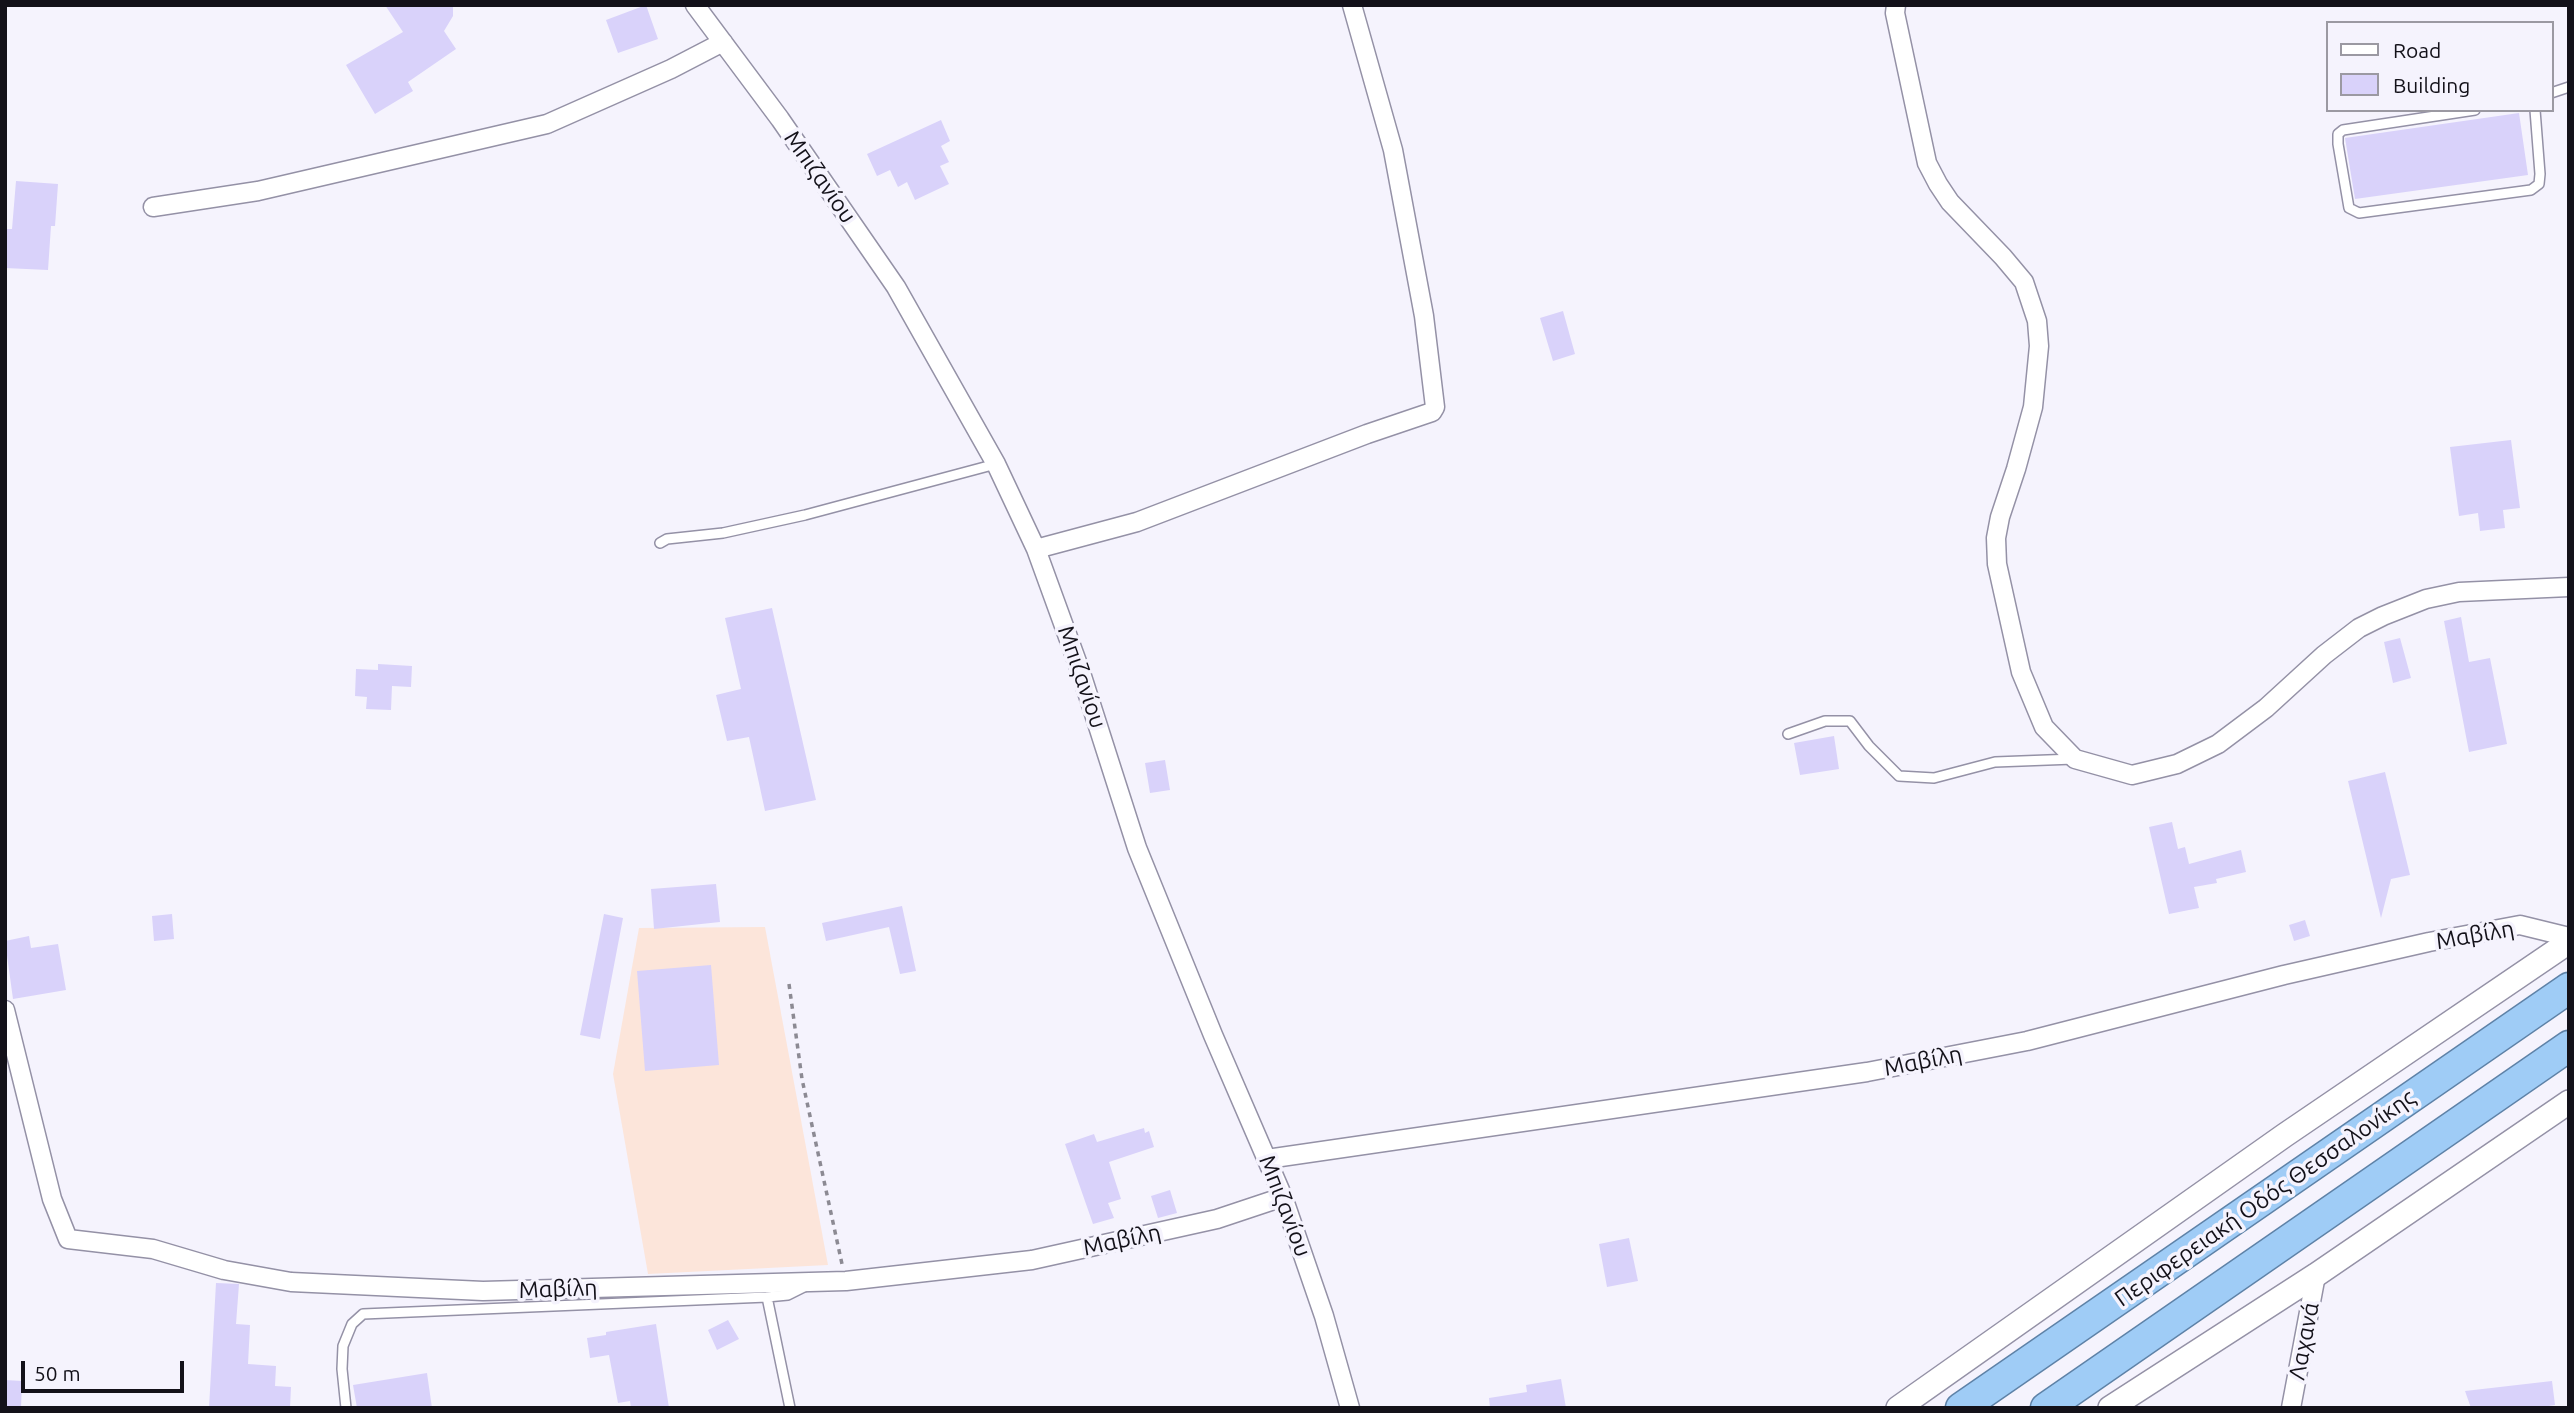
<!DOCTYPE html>
<html>
<head>
<meta charset="utf-8">
<style>
  body { margin:0 }
  #map { position:relative; width:2574px; height:1413px; overflow:hidden; background:#f5f3fd; font-family:Ubuntu,sans-serif }
  canvas { display:block }
  .frame { position:absolute; inset:0; border:7px solid #131119; pointer-events:none }
  .legend { position:absolute; left:2326px; top:21px; width:228px; height:91px; box-sizing:border-box; background:#f5f3fd; border:2px solid #9b99a2; margin:0; padding:9px 12px; list-style:none; font-size:21px; color:#131119 }
  .legend li { display:flex; align-items:center; gap:14px; height:35px }
  .legend b { width:35px; border:2px solid #9b99a2 }
  .scale { position:absolute; left:21px; top:1361px; width:163px; height:32px; box-sizing:border-box; border:4px solid #131119; border-top:0; padding-left:9px; font-size:21px; line-height:24px; white-space:nowrap; color:#131119; -webkit-text-stroke:5px #f5f3fd; paint-order:stroke }
</style>
</head>
<body>
<div id="map">
<canvas width="2574" height="1413"></canvas>
<div class="frame"></div>
<ul class="legend">
<li><b style="height:9px;background:#fff"></b>Road</li>
<li><b style="height:19px;background:#d9d2fa"></b>Building</li>
</ul>
<div class="scale">50 m</div>
</div>
<script>
const ctx = document.querySelector('canvas').getContext('2d');
ctx.lineJoin = 'round';
function fillPath(path, color) {
  ctx.fillStyle = color;
  ctx.fill(path, 'evenodd');
}
function shape(rows) {
  const path = new Path2D();
  for (const r of rows) {
    path.moveTo(r[0], r[1]);
    for (let i = 2; i < r.length; i += 2) path.lineTo(r[i], r[i + 1]);
  }
  return path;
}
function trace(path, color, width, dash) {
  ctx.strokeStyle = color;
  ctx.lineWidth = width;
  ctx.lineCap = dash ? 'butt' : 'round';
  ctx.setLineDash(dash || []);
  ctx.stroke(path);
}
function drawText(font, color, halo, rows, align = 'center') {
  ctx.font = font + ' Ubuntu,sans-serif';
  ctx.lineWidth = 7;
  ctx.setLineDash([]);
  ctx.textBaseline = 'middle';
  ctx.strokeStyle = halo;
  ctx.fillStyle = color;
  for (const [text, x, y, turn = 0] of rows) {
    ctx.save();
    ctx.translate(x, y);
    ctx.rotate((+turn || 0) * Math.PI / 180);
    ctx.textAlign = isNaN(turn) ? turn : align;
    if (halo) ctx.strokeText(text, 0, 0);
    ctx.fillText(text, 0, 0);
    ctx.restore();
  }
}
const commercial = shape([
  [765,927,828,1265,648,1274,613,1074,639,928]
]);
const building = shape([
  [385,5,453,5,453,16,444,31,456,49,408,82,413,91,375,114,346,65,403,32],
  [646,5,658,39,618,53,606,20],
  [2519,113,2528,175,2355,199,2345,138],
  [941,120,950,141,941,146,949,162,940,166,949,184,915,200,907,182,898,187,890,170,877,176,867,154],
  [16,181,58,184,55,226,51,226,48,270,5,268,5,229,12,229],
  [1563,311,1575,354,1553,361,1540,318],
  [2511,440,2520,508,2503,510,2505,528,2480,531,2478,513,2459,516,2450,447],
  [772,608,816,800,765,811,749,737,727,741,716,695,741,689,725,618],
  [2461,617,2469,662,2490,658,2507,744,2469,752,2444,621],
  [2400,638,2411,678,2393,683,2384,642],
  [378,664,412,666,411,687,392,686,391,710,366,709,367,697,355,696,356,669,378,670],
  [1834,736,1839,769,1800,775,1794,743],
  [1165,760,1170,790,1150,793,1145,763],
  [2385,772,2410,875,2391,879,2381,918,2348,781],
  [2172,822,2178,849,2185,847,2189,864,2241,850,2246,872,2216,879,2217,883,2194,887,2199,908,2169,914,2149,827],
  [716,884,720,922,654,929,651,889],
  [902,906,916,971,900,974,889,927,826,941,822,923],
  [172,914,174,939,154,941,152,916],
  [604,914,623,918,600,1039,580,1035],
  [2305,920,2310,936,2294,941,2289,925],
  [29,936,31,948,58,944,66,990,13,999,5,941],
  [711,965,719,1065,645,1071,637,971],
  [1144,1128,1145,1133,1149,1131,1154,1147,1109,1162,1121,1199,1108,1203,1114,1218,1093,1224,1065,1144,1094,1134,1097,1142],
  [1170,1190,1177,1213,1158,1218,1151,1196],
  [1629,1238,1638,1281,1607,1287,1599,1244],
  [216,1283,239,1284,236,1324,250,1325,248,1364,276,1366,275,1386,291,1387,290,1408,209,1408],
  [728,1320,739,1339,717,1350,708,1330],
  [656,1324,669,1408,631,1408,630,1401,618,1403,609,1355,590,1358,587,1338,606,1335,606,1332],
  [427,1373,432,1408,357,1408,353,1385],
  [1561,1379,1566,1408,1490,1408,1489,1398,1527,1392,1526,1385],
  [5,1380,22,1381,21,1408,5,1408],
  [2552,1381,2555,1405,2536,1408,2471,1408,2465,1391]
]);
const path = shape([
  [789,984,802,1079,842,1264]
]);
const service = shape([
  [2551,93,2569,87],
  [2475,110,2343,130,2338,134,2338,144,2349,208,2359,213,2531,190,2539,184,2540,174,2535,110],
  [660,543,667,539,723,533,805,515,996,464],
  [1788,734,1825,721,1850,721,1869,746,1899,776,1934,778,1995,762,2074,759],
  [767,1297,790,1408],
  [346,1408,342,1369,343,1346,352,1324,363,1314,767,1297,788,1295,806,1286]
]);
const minor = shape([
  [695,5,780,119,896,287,996,464,1036,549,1080,670,1137,848,1213,1035,1283,1197,1324,1316,1350,1408],
  [1896,5,1895,13,1927,163,1938,184,1950,202,2003,257,2024,282,2037,321,2039,346,2033,407,2016,469,2000,517,1996,538,1997,564,2021,672,2044,727,2075,759,2132,775,2177,764,2218,744,2266,708,2324,655,2359,628,2383,616,2426,599,2459,592,2569,587],
  [153,207,258,191,547,124,671,69,723,42],
  [1036,549,1137,522,1367,434,1432,412,1435,407,1424,316,1393,150,1352,5],
  [5,1010,52,1199,68,1239,153,1249,224,1270,291,1282,483,1291,846,1281,1032,1260,1217,1219,1283,1197],
  [1267,1159,1867,1072,2027,1041,2284,975,2429,942,2520,925,2569,937],
  [2291,1408,2316,1275]
]);
const tertiary = shape([
  [1898,1408,2285,1135,2569,942],
  [2110,1408,2316,1275,2569,1102]
]);
const trunk = shape([
  [1961,1408,2569,988],
  [2046,1408,2569,1046]
]);
const streetNames = [
  ["Μπιζανίου",820,177,55],
  ["Μπιζανίου",1082,677,71],
  ["Μαβίλη",2475,935,-10],
  ["Μαβίλη",1923,1061,-11],
  ["Περιφερειακή Οδός Θεσσαλονίκης",2265,1198,-35],
  ["Μπιζανίου",1285,1206,69],
  ["Μαβίλη",1122,1240,-12],
  ["Μαβίλη",558,1289,-2],
  ["Λαχανά",2304,1341,-79]
];
fillPath(commercial, '#fce5da');
fillPath(building, '#d9d2fa');
trace(service, '#9491a6', 12);
trace(minor, '#9491a6', 21);
trace(tertiary, '#9491a6', 26);
trace(trunk, '#5e82a7', 33);
trace(path, '#8c8a93', 3.5, [5, 5]);
trace(service, '#fff', 9);
trace(minor, '#fff', 18);
trace(tertiary, '#fff', 23);
trace(trunk, '#9fccf6', 30);
drawText('23px', '#131119', '#f5f3fd', streetNames);
</script>
</body>
</html>
